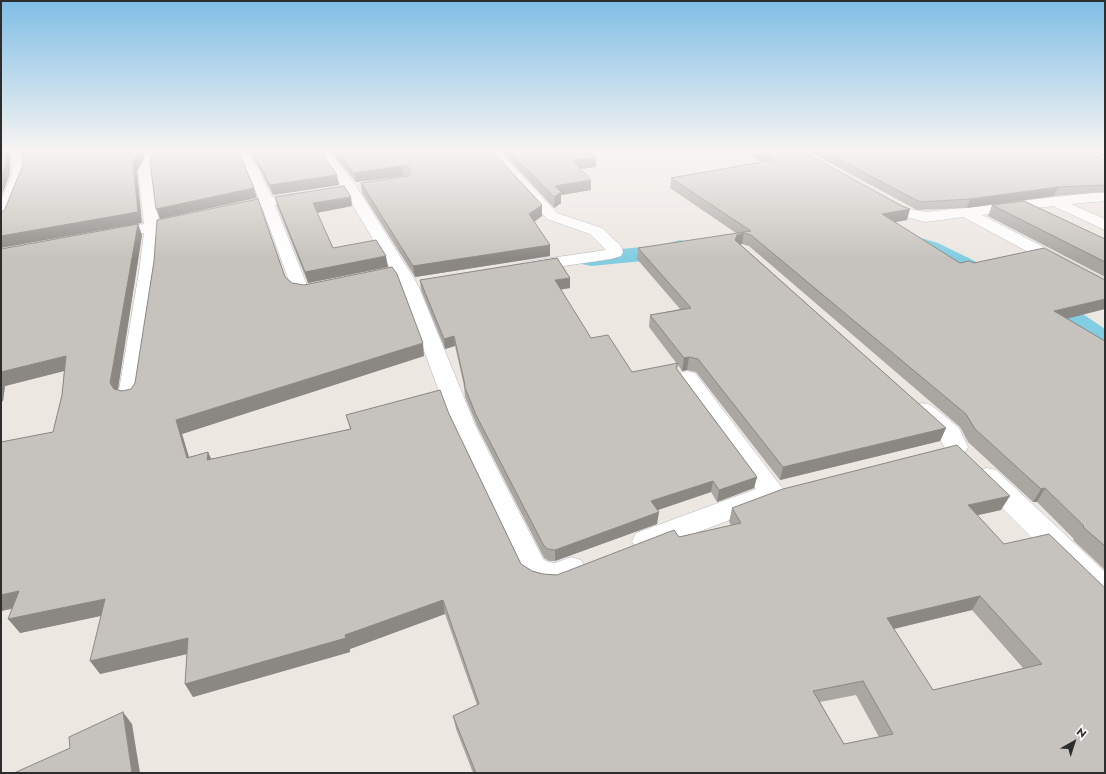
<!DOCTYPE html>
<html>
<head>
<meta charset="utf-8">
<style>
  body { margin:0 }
  #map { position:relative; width:1106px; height:774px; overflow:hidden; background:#ede7e2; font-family:Jost,sans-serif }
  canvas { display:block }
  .frame { position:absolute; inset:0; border:2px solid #2d2d2d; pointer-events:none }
  .north { position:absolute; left:1054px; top:722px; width:40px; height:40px; -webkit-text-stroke:3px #fff; paint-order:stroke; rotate:39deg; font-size:11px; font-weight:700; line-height:16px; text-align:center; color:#2d2d2d }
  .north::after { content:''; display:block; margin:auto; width:14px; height:18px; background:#2d2d2d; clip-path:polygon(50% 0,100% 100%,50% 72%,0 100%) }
</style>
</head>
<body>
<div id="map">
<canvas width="1106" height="774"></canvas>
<div class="frame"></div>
<div class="north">N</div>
</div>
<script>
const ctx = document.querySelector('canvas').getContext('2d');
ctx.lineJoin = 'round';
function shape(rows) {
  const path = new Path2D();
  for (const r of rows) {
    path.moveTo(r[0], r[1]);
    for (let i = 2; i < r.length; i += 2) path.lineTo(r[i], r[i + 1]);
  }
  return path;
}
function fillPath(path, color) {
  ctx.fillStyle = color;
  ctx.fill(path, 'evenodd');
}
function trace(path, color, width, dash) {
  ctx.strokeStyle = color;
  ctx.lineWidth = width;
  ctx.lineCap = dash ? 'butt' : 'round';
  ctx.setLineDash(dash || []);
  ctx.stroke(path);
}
const canal = shape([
  [918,237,938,243,1083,314,1105,329,1105,352,1095,349,1063,326,975,279,922,253,910,249,906,244,910,239,918,237],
  [680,240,688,242,692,247,688,252,664,259,591,266,582,264,579,259,582,254,591,252,662,245,680,240]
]);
const street = shape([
  [11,151,23,151,26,174,9,219,6,222,1,224,1,201,12,174,11,151],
  [145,151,157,151,157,158,152,171,159,221,186,215,191,217,194,220,191,223,160,230,157,272,140,396,137,401,129,403,121,401,118,396,139,272,144,233,110,240,104,238,102,235,104,232,144,224,138,171,145,158,145,151],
  [236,151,248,151,255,162,272,197,306,192,311,193,313,196,311,199,306,200,275,205,307,285,323,282,329,283,332,287,329,291,307,295,296,294,293,292,262,207,230,214,225,213,223,210,225,207,259,199,243,162,236,151],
  [317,151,329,151,356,186,418,285,476,427,543,559,548,562,555,563,571,557,581,560,586,569,581,578,556,587,543,586,533,583,523,577,452,427,400,285,344,190,317,151],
  [486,151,499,151,557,213,602,228,621,246,623,252,621,256,611,259,530,271,524,270,521,266,524,262,530,261,606,250,590,234,547,219,486,151],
  [1090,193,1105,193,1105,201,1071,204,1105,219,1105,230,1053,206,982,215,1105,279,1105,291,1099,290,963,217,926,222,899,215,877,203,875,200,877,197,882,196,909,209,926,212,1090,193],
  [687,371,695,373,786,493,782,500,771,502,769,505,646,552,636,549,632,541,636,533,756,489,676,378,679,373,687,371],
  [923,403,931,405,959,428,968,447,965,453,956,455,947,453,940,438,915,415,912,410,915,405,923,403],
  [987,468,996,470,1105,572,1105,604,1094,600,978,484,974,477,978,470,987,468]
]);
const wall = shape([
  [250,151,320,151,337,175,339,185,273,195],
  [330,151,492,151,542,216,534,221,550,245,550,256,415,277,362,193,361,183,406,176,404,176,356,182],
  [501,151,590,151,596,167,580,169,591,180,591,190,561,195,561,203,554,208],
  [752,151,802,151,907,220,894,222,960,263,1066,319,1105,341,1105,570,1073,540,1074,539,1037,502,1033,502,968,442,960,427,749,246,742,244,740,244,946,428,940,441,780,480,696,372,687,370,682,371,678,365,677,369,757,477,754,488,717,502,711,492,658,510,657,524,555,561,549,561,544,558,477,426,465,397,464,386,455,346,445,349,421,290,420,280,570,288,560,290,591,338,632,372,677,364,649,327,650,315,680,309,637,259,638,248,736,233,670,188,671,178,761,162,751,156],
  [808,151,1084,151,1105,160,1105,192,1054,196,967,208,917,210],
  [1091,151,1105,151,1105,157],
  [275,197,352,206,317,213,333,248,388,267,308,283,277,206],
  [992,205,1105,239,1105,277,988,216],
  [138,224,142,235,117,390,122,391,131,389,285,277,292,283,424,356,182,434,189,457,208,452,211,459,350,429,346,415,449,414,521,564,532,571,543,574,557,575,679,537,731,525,729,522,732,508,1001,510,977,515,1105,773,473,773,456,729,453,716,477,705,445,614,350,649,350,652,193,697,185,684,187,654,100,674,101,616,20,633,12,609,1,611,1,442,53,432,62,395,64,371,5,386,3,401,1,249],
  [972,610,1023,668,933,690,894,629],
  [856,695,879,737,844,744,820,702]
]);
const shadedWall = shape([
  [5,151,10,151,10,174,1,197,1,175],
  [139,151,144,151,144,158,137,171,142,223,1,248,1,236,133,162],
  [596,158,596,167,572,170,572,160],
  [402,166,404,176,356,182,354,173],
  [337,175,339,185,273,195,270,185],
  [591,180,591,190,561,195,561,203,554,208,555,186],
  [1058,187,1054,196,967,208,970,199],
  [254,188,257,198,160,219,156,209],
  [351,197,352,206,315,213,313,203],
  [542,205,542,216,530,225,529,214],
  [910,209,907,220,879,225,882,214],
  [138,224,142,235,117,396,110,383],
  [744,233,742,244,735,246,735,240,737,235],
  [550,245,550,256,415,277,413,266],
  [386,256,388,267,308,283,305,272],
  [570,278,570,288,555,290,555,280],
  [1105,299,1105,309,1047,324,1054,311],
  [454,336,455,346,445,349,444,339],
  [423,343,424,356,182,434,193,471,187,458,176,420],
  [66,356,72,369,5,386,3,401,1,402,1,372],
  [689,357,687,370,682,371,684,358],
  [946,428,940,441,780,480,783,467],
  [208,452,214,465,207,460],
  [757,477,754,488,717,502,719,490],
  [713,481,711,492,649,513,651,501],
  [1045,488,1037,502,1033,502,1041,489],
  [1010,496,1001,510,961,519,968,505],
  [659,512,657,524,555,561,555,550],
  [19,591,30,604,1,611,1,595],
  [980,596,972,610,880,632,887,618],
  [105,599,114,613,20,633,8,619],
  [443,600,445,614,350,649,350,652,193,697,185,684],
  [188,638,196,652,100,674,90,661],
  [123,712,132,724,140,773,132,773]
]);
const building = shape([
  [1,151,5,151,6,164,1,175,1,151],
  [21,151,139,151,133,162,138,212,1,236,1,213,5,209,23,165,21,151],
  [154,151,238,151,254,188,156,209,150,162,154,151],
  [252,151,320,151,337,175,270,185,252,151],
  [336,151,492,151,542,205,529,214,550,245,413,266,361,183,408,176,411,172,409,167,402,166,354,173,336,151],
  [509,151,590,151,596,158,572,160,591,180,555,186,561,192,554,197,509,151],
  [759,151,802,151,902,206,910,209,882,214,960,263,969,261,974,263,1044,248,1105,280,1105,299,1054,311,1105,341,1105,546,1083,527,1084,526,1045,488,1041,489,975,429,966,414,751,235,744,233,737,235,735,240,946,428,783,467,698,359,689,357,684,358,650,315,691,308,638,248,751,231,671,178,774,160,759,151],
  [823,151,1084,151,1105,160,1105,185,1058,187,970,199,920,202,823,151],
  [344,186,351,197,313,203,333,248,376,240,386,256,305,272,275,197,344,186],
  [258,199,285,277,292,283,304,285,392,267,397,274,423,343,176,420,187,458,208,452,207,460,351,429,346,415,440,390,449,414,521,564,532,571,543,574,557,575,674,530,679,537,741,523,732,508,783,489,957,445,1010,496,968,505,1004,544,1049,534,1105,588,1105,773,475,773,476,773,453,716,479,704,443,600,345,635,346,638,185,684,188,638,90,661,105,599,8,619,19,591,1,595,1,442,53,432,62,395,66,356,1,372,1,249,138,224,110,383,114,389,122,391,131,389,135,383,154,261,157,220,258,199],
  [980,596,1042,664,933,690,887,618,980,596],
  [863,681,893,734,844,744,813,691,863,681],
  [1024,201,1105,239,1105,262,992,205,1024,201],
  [557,258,570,278,555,280,591,338,608,335,632,372,678,363,676,368,757,477,719,490,713,481,651,501,659,512,555,550,548,549,544,546,476,415,464,385,465,385,454,336,444,339,420,280,557,258],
  [123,712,132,773,14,773,70,748,69,737,123,712]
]);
fillPath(canal, '#82cde2');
trace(street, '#b2b4bc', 1);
fillPath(street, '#fff');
fillPath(wall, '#aaa7a3');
fillPath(shadedWall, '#8b8884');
fillPath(building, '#c6c2bd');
trace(building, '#8b8884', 1);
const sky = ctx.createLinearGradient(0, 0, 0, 259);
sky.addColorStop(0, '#7fbee6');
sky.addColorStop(0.58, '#f7f4f2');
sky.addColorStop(1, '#f7f4f200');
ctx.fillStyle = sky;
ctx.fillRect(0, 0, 1106, 259);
</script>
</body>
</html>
